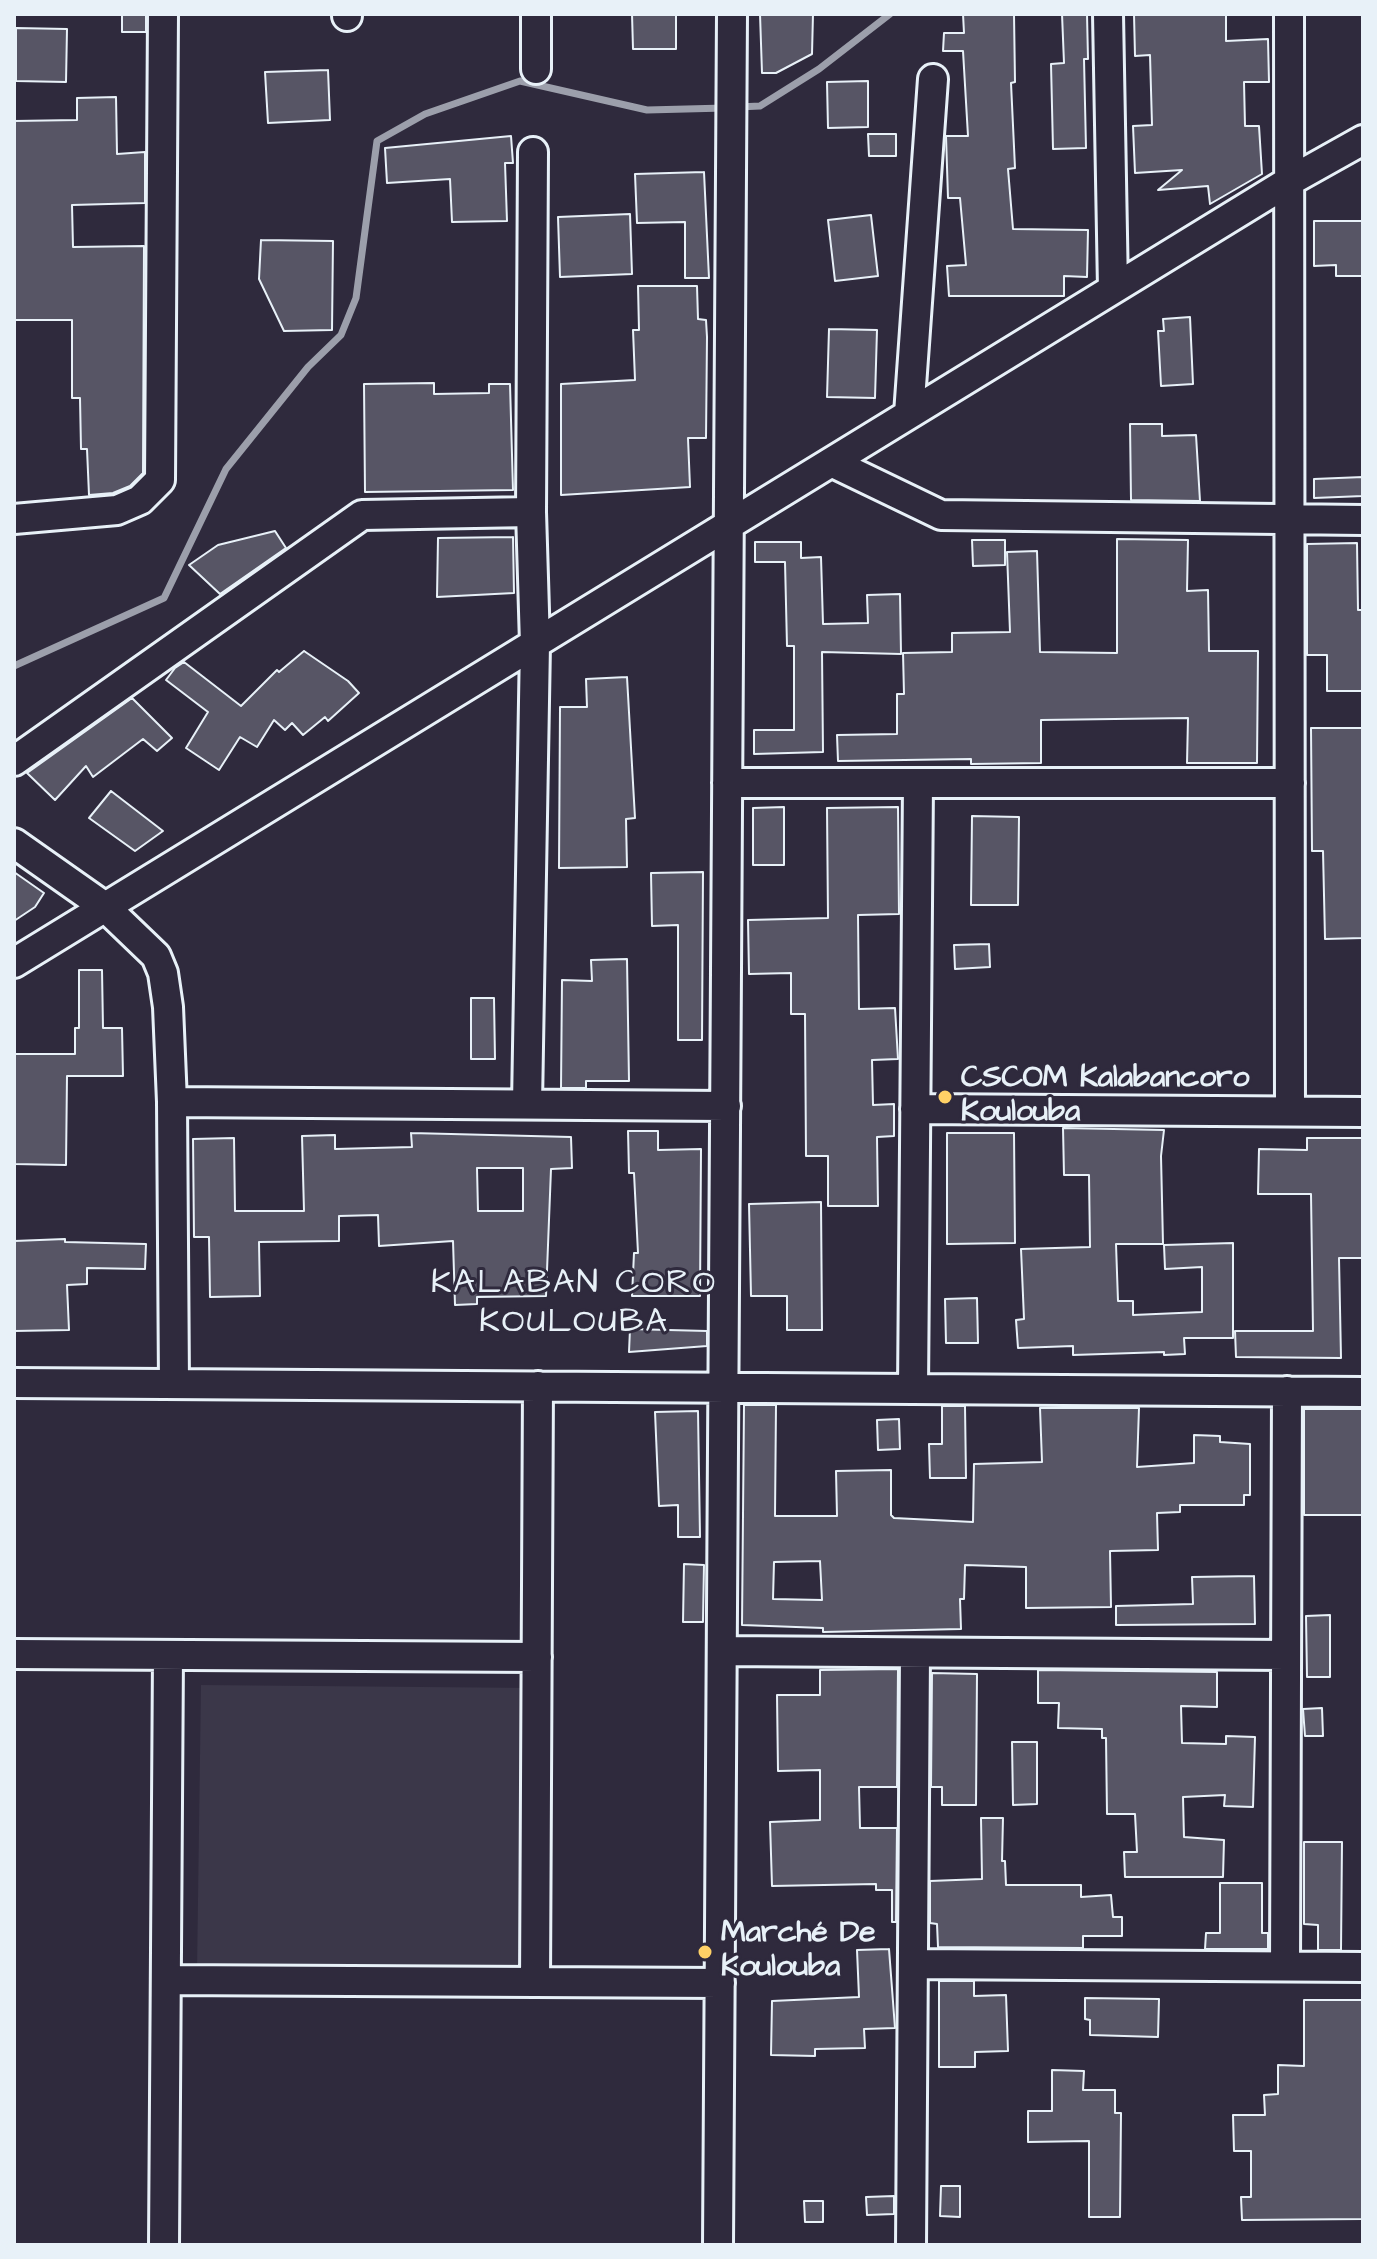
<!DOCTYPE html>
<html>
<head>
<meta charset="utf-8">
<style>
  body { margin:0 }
  #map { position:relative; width:1377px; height:2259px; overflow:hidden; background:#2f2a3d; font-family:"Architects Daughter",sans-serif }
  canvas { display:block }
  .frame { position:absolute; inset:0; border:16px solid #e8f1f8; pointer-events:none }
</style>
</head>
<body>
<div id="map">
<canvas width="1377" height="2259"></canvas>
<div class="frame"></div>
</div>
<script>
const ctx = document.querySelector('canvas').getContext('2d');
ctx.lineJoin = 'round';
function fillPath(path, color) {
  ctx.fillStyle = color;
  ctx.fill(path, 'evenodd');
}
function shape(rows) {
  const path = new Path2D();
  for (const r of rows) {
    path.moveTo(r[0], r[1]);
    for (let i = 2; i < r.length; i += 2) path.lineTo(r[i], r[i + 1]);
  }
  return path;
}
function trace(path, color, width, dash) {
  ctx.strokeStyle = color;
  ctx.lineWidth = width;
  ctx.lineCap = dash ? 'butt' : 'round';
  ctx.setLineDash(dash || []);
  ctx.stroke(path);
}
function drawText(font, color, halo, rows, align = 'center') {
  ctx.font = font + ' "Architects Daughter",sans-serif';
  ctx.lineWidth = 6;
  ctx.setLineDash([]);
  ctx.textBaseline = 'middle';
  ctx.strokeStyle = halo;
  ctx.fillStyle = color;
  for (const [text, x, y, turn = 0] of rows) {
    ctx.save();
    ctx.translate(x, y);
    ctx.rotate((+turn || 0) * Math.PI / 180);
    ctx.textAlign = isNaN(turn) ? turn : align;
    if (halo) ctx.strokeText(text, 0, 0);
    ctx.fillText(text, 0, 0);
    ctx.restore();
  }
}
const built = shape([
  [201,1685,535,1688,526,1974,197,1971]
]);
const stream = shape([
  [738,107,760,106,819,69,890,14],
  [14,666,164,598,226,469,308,367,341,335,356,298,377,141,425,114,520,81,647,110,725,108]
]);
const building = shape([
  [122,14,146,14,146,32,122,32,122,14],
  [632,14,676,14,676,49,633,49,632,14],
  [760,14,813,14,812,54,776,73,762,73,760,14],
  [963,14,1014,14,1015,82,1011,83,1015,168,1008,169,1013,229,1088,230,1087,277,1064,276,1064,296,949,296,947,266,966,265,960,198,948,198,946,136,968,136,963,51,943,51,944,33,964,33,963,14],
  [1062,14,1087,14,1088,59,1084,59,1086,148,1053,149,1051,64,1064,63,1062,14],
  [1134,14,1226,14,1226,41,1268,39,1269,82,1244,82,1245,126,1259,126,1262,174,1210,204,1208,186,1158,190,1182,170,1135,173,1133,126,1152,125,1150,55,1135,56,1134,14],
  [16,28,67,29,66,82,16,81,16,28],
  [328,70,330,120,268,123,265,72,328,70],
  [868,81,868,127,828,128,827,82,868,81],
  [116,97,117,154,145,152,145,203,72,205,73,247,144,246,143,473,130,486,113,493,89,495,87,449,81,449,80,398,72,398,72,320,14,320,14,121,77,120,77,98,116,97],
  [868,134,896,134,896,156,869,156,868,134],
  [511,136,513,163,505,163,507,221,452,222,450,179,387,183,385,148,511,136],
  [704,172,709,278,685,278,685,222,637,223,635,174,704,172],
  [630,214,632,274,560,277,558,217,630,214],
  [871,215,878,276,835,281,828,220,871,215],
  [1314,221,1363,221,1363,276,1336,276,1336,265,1314,266,1314,221],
  [261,240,333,241,332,330,284,331,259,279,261,240],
  [638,286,697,286,698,319,706,320,707,337,706,438,688,438,690,487,561,495,561,384,635,380,633,330,639,330,638,286],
  [1190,317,1193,384,1161,386,1158,331,1164,331,1163,319,1190,317],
  [829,329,877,330,875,398,827,397,829,329],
  [434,383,434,394,489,393,489,384,510,384,513,490,365,492,364,384,434,383],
  [1130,424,1162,424,1162,436,1196,435,1200,501,1131,500,1130,424],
  [1363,477,1363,496,1314,498,1314,479,1363,477],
  [275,531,286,548,220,594,189,565,218,545,275,531],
  [513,537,514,593,437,597,438,538,513,537],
  [1117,539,1188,540,1187,591,1208,590,1209,651,1258,651,1257,763,1187,763,1188,718,1041,720,1041,763,971,764,971,759,838,761,837,735,897,734,897,694,904,694,903,653,952,652,952,633,1010,632,1007,552,1037,551,1040,652,1117,653,1117,539],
  [972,540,1005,540,1005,565,973,566,972,540],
  [755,542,801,542,801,558,821,557,823,624,868,623,867,595,900,594,901,654,822,652,823,752,754,754,754,730,794,730,794,646,787,646,785,562,755,562,755,542],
  [1357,543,1358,610,1363,610,1363,691,1327,691,1327,655,1307,655,1307,544,1357,543],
  [304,651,348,681,359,693,328,721,325,717,303,735,292,723,285,730,274,720,257,747,240,737,219,770,186,748,208,712,166,680,175,668,184,662,241,706,277,670,279,672,304,651],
  [627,677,635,818,626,819,627,867,559,868,560,707,587,707,586,679,627,677],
  [132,698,172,738,157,751,143,739,93,777,86,766,55,800,27,773,132,698],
  [1311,728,1363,728,1363,938,1325,939,1323,851,1312,851,1311,728],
  [111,791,163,831,135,851,89,818,111,791],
  [784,807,784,865,753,865,753,808,784,807],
  [898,807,899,914,858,915,859,1009,895,1008,898,1059,872,1060,873,1105,894,1104,894,1136,877,1137,878,1206,828,1206,828,1156,806,1156,805,1014,791,1014,791,973,749,974,748,920,828,918,827,808,898,807],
  [972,816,1019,817,1018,905,971,905,972,816],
  [14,872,44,893,35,907,14,921,14,872],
  [703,872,702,1040,678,1040,678,925,652,926,651,873,703,872],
  [989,944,990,967,955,969,954,945,989,944],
  [627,959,629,1081,586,1081,586,1088,561,1088,562,980,592,981,591,960,627,959],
  [79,970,102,970,103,1028,122,1028,123,1076,67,1076,66,1165,14,1164,15,1054,75,1054,75,1028,79,1028,79,970],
  [471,998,494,998,495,1059,471,1059,471,998],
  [1063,1128,1164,1130,1161,1156,1163,1244,1116,1244,1118,1301,1133,1301,1133,1315,1202,1312,1202,1267,1165,1269,1164,1245,1233,1243,1233,1338,1184,1338,1185,1354,1164,1355,1164,1352,1073,1355,1073,1346,1018,1348,1016,1320,1024,1319,1021,1249,1090,1247,1089,1175,1064,1175,1063,1128],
  [628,1131,658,1131,658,1150,701,1149,700,1296,632,1296,634,1253,638,1253,634,1173,629,1173,628,1131],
  [411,1133,571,1137,572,1168,551,1169,546,1296,477,1297,477,1304,455,1305,453,1241,379,1246,378,1215,339,1216,339,1241,259,1242,260,1296,210,1297,209,1237,194,1237,193,1139,234,1138,235,1211,304,1211,302,1136,335,1135,335,1149,412,1147,411,1133],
  [477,1168,523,1168,523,1211,478,1211,477,1168],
  [947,1133,1014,1133,1015,1243,947,1244,947,1133],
  [1307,1138,1363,1138,1363,1258,1339,1258,1341,1358,1236,1357,1235,1331,1313,1331,1311,1194,1258,1194,1259,1149,1307,1150,1307,1138],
  [821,1202,822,1330,787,1330,787,1296,751,1296,749,1204,821,1202],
  [65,1239,65,1242,146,1244,145,1269,87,1268,87,1284,67,1285,69,1330,14,1331,14,1241,65,1239],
  [977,1298,978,1343,946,1343,945,1299,977,1298],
  [630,1329,707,1331,707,1346,629,1352,630,1329],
  [744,1405,776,1405,775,1516,837,1516,836,1471,891,1470,891,1515,894,1518,973,1522,974,1464,1042,1462,1040,1408,1139,1408,1137,1467,1194,1463,1194,1435,1220,1436,1220,1442,1250,1444,1250,1495,1244,1495,1244,1505,1180,1505,1180,1512,1157,1513,1158,1550,1110,1551,1111,1607,1026,1608,1026,1567,965,1565,964,1599,960,1599,961,1629,823,1632,823,1628,742,1625,744,1405],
  [820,1561,822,1600,773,1599,774,1562,820,1561],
  [942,1406,965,1406,966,1478,930,1478,929,1444,942,1444,942,1406],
  [1304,1409,1363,1409,1363,1515,1304,1515,1304,1409],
  [698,1411,700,1537,678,1537,678,1505,659,1506,655,1412,698,1411],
  [899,1419,900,1449,878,1450,877,1420,899,1419],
  [684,1564,704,1565,703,1622,683,1622,684,1564],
  [1254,1576,1255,1624,1116,1625,1116,1606,1193,1604,1192,1577,1254,1576],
  [1330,1615,1330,1677,1307,1677,1306,1616,1330,1615],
  [898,1669,897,1787,859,1787,860,1828,897,1828,896,1922,892,1922,892,1890,876,1890,876,1884,772,1886,770,1822,820,1820,820,1770,778,1771,777,1695,820,1695,820,1670,898,1669],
  [1038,1670,1217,1672,1217,1707,1181,1706,1182,1743,1226,1744,1226,1736,1255,1737,1253,1807,1224,1806,1225,1795,1183,1797,1184,1837,1224,1840,1223,1877,1125,1877,1124,1852,1137,1852,1135,1814,1107,1814,1106,1738,1102,1738,1102,1729,1058,1728,1059,1703,1038,1703,1038,1670],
  [932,1673,977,1674,976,1805,942,1805,942,1787,931,1787,932,1673],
  [1322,1708,1323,1736,1305,1736,1303,1709,1322,1708],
  [1012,1742,1037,1742,1037,1804,1013,1805,1012,1742],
  [981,1818,1003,1818,1002,1861,1005,1861,1006,1885,1081,1885,1081,1897,1111,1895,1113,1917,1122,1917,1122,1936,1083,1936,1083,1948,938,1947,937,1924,930,1923,930,1881,982,1879,981,1818],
  [1304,1842,1342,1842,1341,1950,1318,1950,1318,1925,1304,1924,1304,1842],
  [1220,1883,1262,1883,1262,1933,1268,1933,1268,1949,1205,1949,1206,1933,1220,1933,1220,1883],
  [889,1949,895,2028,864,2029,865,2048,815,2049,815,2056,771,2055,772,2001,859,1997,857,1950,889,1949],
  [939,1981,974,1981,974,1996,1006,1995,1008,2051,975,2052,975,2067,939,2067,939,1981],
  [1085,1998,1159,1999,1158,2037,1090,2035,1090,2020,1085,2019,1085,1998],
  [1304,2000,1363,2000,1363,2219,1242,2220,1241,2197,1251,2197,1251,2151,1234,2151,1233,2115,1265,2115,1264,2095,1278,2094,1278,2065,1304,2066,1304,2000],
  [1052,2070,1084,2071,1083,2090,1115,2090,1115,2113,1121,2113,1120,2217,1089,2217,1089,2141,1028,2142,1028,2111,1052,2111,1052,2070],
  [941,2186,960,2186,960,2217,940,2216,941,2186],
  [894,2196,894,2214,867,2215,866,2197,894,2196],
  [804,2201,823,2201,823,2222,805,2222,804,2201]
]);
const minor = shape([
  [347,14,347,16],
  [1108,14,1113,289],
  [1289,14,1290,1111],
  [536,69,536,14],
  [909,414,933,79],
  [831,462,941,515,1363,520],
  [14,519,117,510,140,500,160,480,163,14],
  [14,761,362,515,531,512],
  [727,783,1290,783],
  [14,843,105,907,156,956,163,973,168,1007,172,1102,174,1384],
  [14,963,1288,182,1363,140],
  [172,1102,726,1106],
  [527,1104,535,644,531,512,533,152],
  [915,1109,1363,1112],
  [14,1383,1363,1392],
  [913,1389,918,783],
  [722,1651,1286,1655],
  [14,1654,537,1657],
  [913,1964,1363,1967],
  [1285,1966,1287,1391],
  [166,1980,720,1983],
  [535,1982,538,1386],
  [164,2245,168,1655],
  [718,2245,732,14],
  [911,2245,915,1653]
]);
const markers = [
  [945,1097,8,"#ffd166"],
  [705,1952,8,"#ffd166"]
];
const poiNames = [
  ["CSCOM Kalabancoro",961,1080],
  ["Koulouba",961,1114],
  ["Marché De",721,1935],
  ["Koulouba",721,1969]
];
const quarterNames = [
  ["KALABAN CORO",574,1285],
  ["KOULOUBA",574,1324]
];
fillPath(built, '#3b3749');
trace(stream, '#9c9fab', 7);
fillPath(building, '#575565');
trace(building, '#e8f1f8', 2);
trace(minor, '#e8f1f8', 34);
trace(minor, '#2f2a3d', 28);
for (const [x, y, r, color] of markers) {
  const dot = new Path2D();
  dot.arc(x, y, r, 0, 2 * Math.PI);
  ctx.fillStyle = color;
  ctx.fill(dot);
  trace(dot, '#2f2a3d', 3);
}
drawText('bold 30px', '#e8f1f8', '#2f2a3d', poiNames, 'left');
ctx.letterSpacing = '2px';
drawText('34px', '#e8f1f8', '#2f2a3d', quarterNames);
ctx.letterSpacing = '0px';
</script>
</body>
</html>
